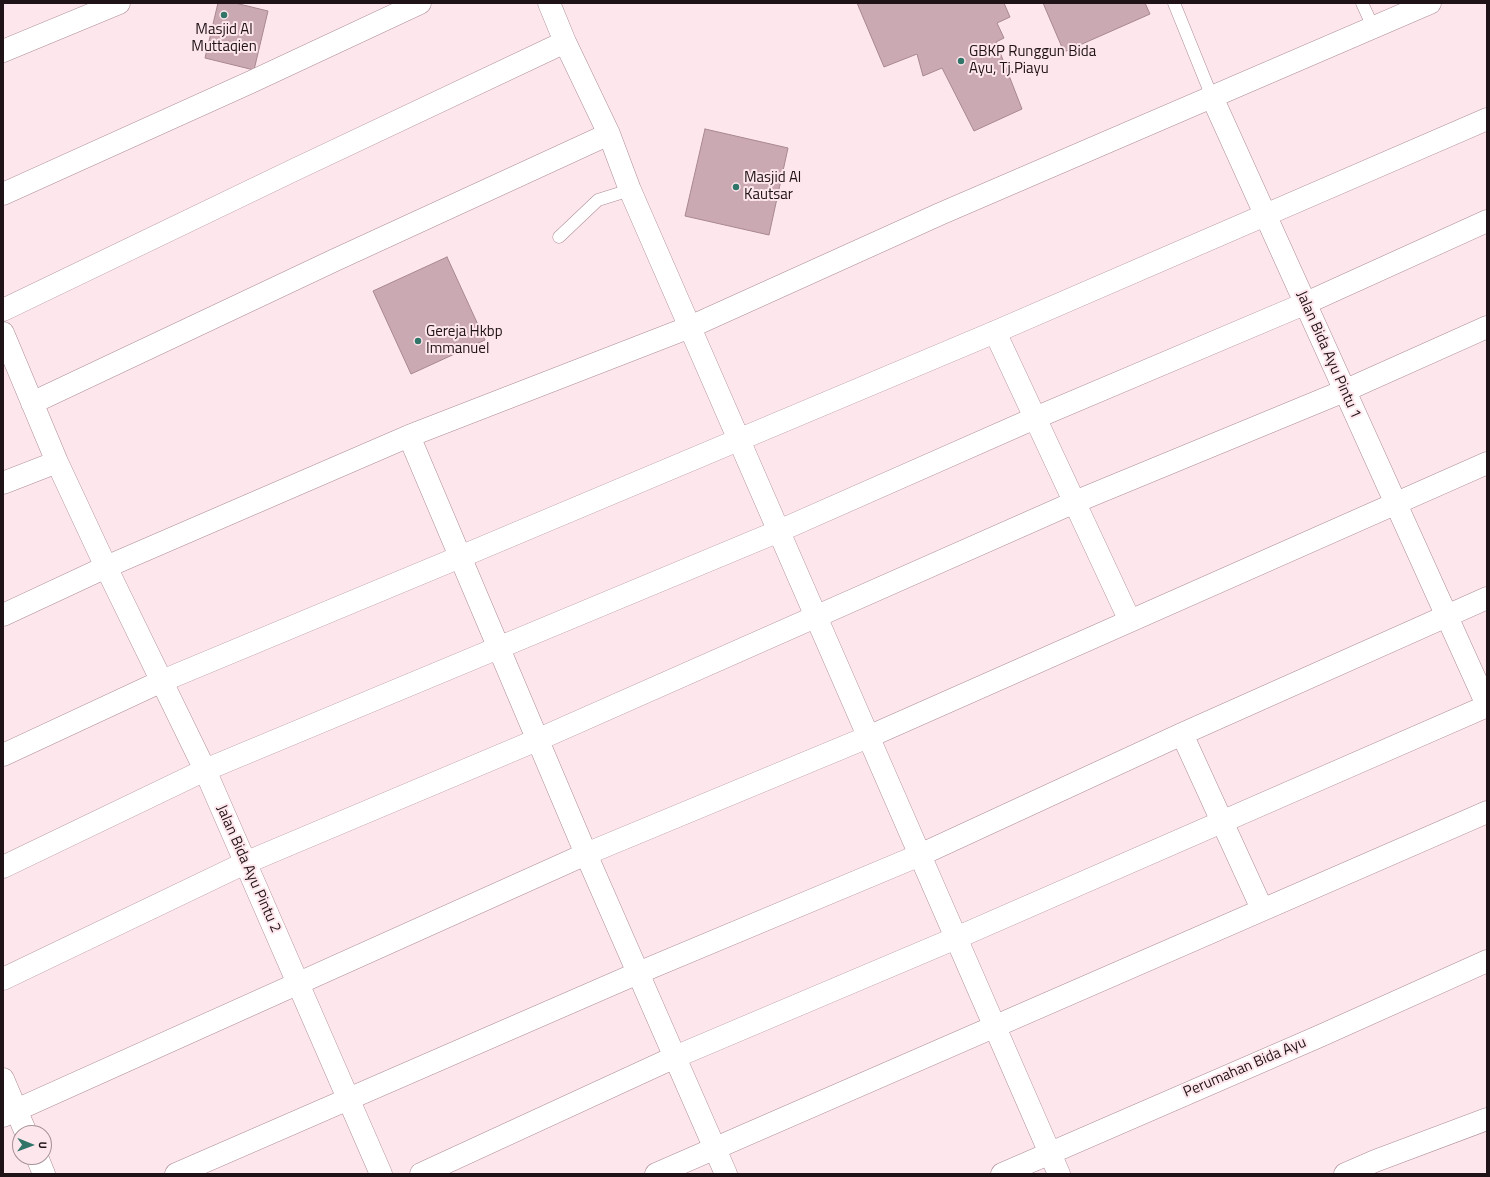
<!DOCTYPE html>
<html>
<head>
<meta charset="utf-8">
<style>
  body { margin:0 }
  #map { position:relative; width:1490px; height:1177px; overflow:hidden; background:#fde6ec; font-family:"Titillium Web",sans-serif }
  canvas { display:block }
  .frame { position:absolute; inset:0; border:4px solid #201317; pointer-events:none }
  .north { position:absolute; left:12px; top:1125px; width:40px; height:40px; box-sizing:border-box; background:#fde6ec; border:1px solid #a59297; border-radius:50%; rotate:91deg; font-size:11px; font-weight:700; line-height:16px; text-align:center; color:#201317 }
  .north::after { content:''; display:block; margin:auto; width:14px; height:18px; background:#317569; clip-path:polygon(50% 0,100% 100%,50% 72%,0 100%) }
</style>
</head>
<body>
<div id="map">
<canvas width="1490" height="1177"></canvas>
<div class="frame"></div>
<div class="north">U</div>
</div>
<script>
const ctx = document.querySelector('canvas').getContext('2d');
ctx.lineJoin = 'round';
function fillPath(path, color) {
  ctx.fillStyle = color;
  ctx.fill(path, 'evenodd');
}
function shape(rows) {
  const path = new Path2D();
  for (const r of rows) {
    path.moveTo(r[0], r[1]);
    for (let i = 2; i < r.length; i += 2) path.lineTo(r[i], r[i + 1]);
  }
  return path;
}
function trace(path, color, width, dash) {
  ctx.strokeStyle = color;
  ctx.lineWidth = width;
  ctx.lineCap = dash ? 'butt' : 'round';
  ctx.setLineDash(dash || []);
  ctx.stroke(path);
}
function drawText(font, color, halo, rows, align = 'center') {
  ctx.font = font + ' "Titillium Web",sans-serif';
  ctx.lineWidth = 4;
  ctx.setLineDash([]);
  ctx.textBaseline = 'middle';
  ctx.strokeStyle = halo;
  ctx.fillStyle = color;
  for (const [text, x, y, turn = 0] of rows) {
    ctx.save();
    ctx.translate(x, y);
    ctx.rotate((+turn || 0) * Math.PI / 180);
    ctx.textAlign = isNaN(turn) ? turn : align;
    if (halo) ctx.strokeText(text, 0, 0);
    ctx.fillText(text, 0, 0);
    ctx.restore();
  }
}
const building = shape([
  [218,3,235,3,268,11,254,70,205,58,218,3],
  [857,3,1004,3,1010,17,997,23,1004,38,996,42,1022,109,974,131,942,68,923,76,917,54,884,67,857,3],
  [1043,3,1145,3,1150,14,1064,52,1043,3],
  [705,129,788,148,769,235,685,216,705,129],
  [447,257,485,340,411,374,373,291,447,257]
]);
const service = shape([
  [1174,3,1212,97],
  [1362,3,1373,27],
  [559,237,598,200,630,190]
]);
const minor = shape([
  [549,3,565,42,609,134,630,190,1059,1174],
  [3,51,119,3],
  [1212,97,1487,705],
  [3,194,251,82,420,3],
  [3,310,294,170,565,42],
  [995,332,1130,621],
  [3,333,57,462,106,567,205,770,381,1174],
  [32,403,335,260,609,134],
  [409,436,586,854,726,1174],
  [3,483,57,462],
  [3,615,106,567,409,436,690,327,940,214,1430,3],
  [1182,734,1262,909],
  [3,755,162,681,460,557,995,332,1487,119],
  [3,867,205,770,779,531,1035,418,1304,304,1487,221],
  [3,979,245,863,537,740,1075,502,1344,391,1487,327],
  [3,1079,26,1133],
  [3,1116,586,854,868,737,1487,463],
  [37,1157,44,1174],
  [176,1174,638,973,920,855,1182,734,1487,598],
  [421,1174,675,1057,956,938,1487,706],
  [656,1174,1487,812],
  [1002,1174,1320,1036,1487,961],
  [1345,1174,1375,1161,1487,1119]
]);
const markers = [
  [224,15,4,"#317569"],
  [961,61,4,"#317569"],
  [736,187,4,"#317569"],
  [418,341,4,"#317569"]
];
const poiNames = [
  ["Masjid Al",224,30,"center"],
  ["Muttaqien",224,47,"center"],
  ["GBKP Runggun Bida",969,52],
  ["Ayu, Tj.Piayu",969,69],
  ["Masjid Al",744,178],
  ["Kautsar",744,195],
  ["Gereja Hkbp",426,332],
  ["Immanuel",426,349]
];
const streetNames = [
  ["Jalan Bida Ayu Pintu 1",1328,355,66],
  ["Jalan Bida Ayu Pintu 2",248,869,66],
  ["Perumahan Bida Ayu",1245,1068,-23]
];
fillPath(building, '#cba9b2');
trace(building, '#a88790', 1);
trace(service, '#ae8d96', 13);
trace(minor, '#ae8d96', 23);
trace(service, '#fff', 12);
trace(minor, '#fff', 22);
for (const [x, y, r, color] of markers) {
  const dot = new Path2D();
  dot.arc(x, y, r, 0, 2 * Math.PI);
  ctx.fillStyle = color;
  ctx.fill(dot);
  trace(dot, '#fde6ec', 1.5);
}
drawText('15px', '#201317', '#fde6ec', poiNames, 'left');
drawText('15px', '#201317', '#fde6ec', streetNames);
</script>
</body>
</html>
